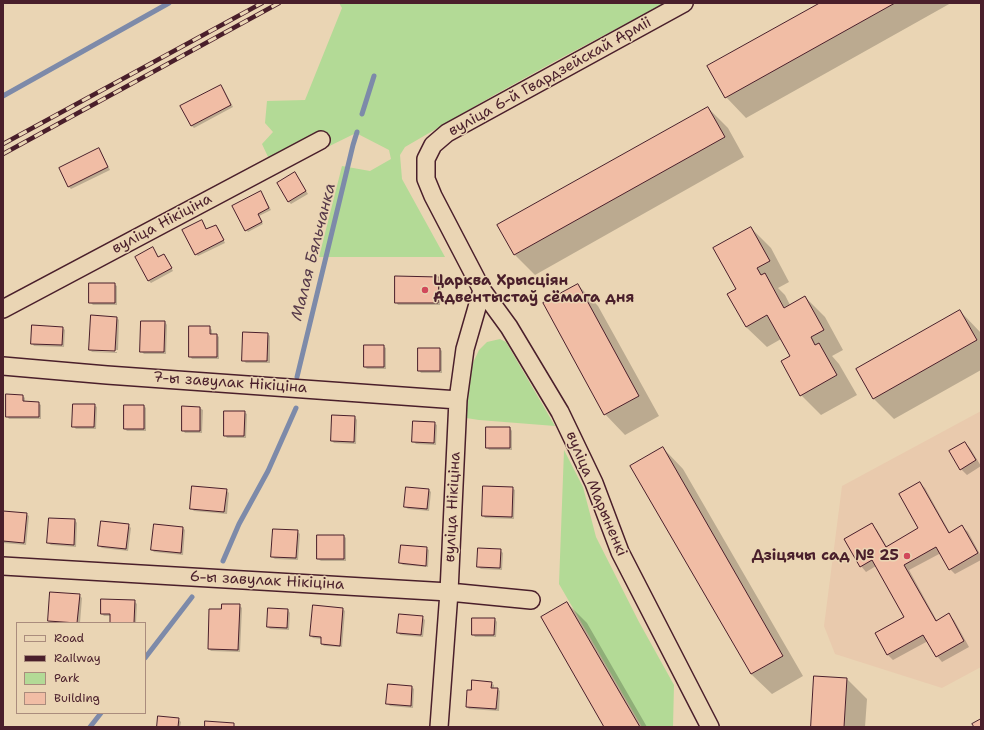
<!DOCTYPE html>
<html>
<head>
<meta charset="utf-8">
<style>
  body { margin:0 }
  #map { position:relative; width:984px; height:730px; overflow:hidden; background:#ead5b4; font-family:"Shantell Sans",sans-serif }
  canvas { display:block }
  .frame { position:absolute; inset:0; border:4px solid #4a1f2b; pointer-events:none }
  .legend { position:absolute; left:16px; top:622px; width:130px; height:92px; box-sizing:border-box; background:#ead5b4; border:1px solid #aa8c7d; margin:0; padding:5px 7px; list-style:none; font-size:12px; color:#4a1f2b }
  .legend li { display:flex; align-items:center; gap:8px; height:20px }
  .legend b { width:20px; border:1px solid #aa8c7d }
</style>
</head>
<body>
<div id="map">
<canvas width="984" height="730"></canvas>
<div class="frame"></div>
<ul class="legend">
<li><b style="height:5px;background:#ead5b4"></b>Road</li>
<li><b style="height:5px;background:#4a1f2b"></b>Railway</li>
<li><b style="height:11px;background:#b3da96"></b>Park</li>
<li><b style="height:11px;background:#f1bda5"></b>Building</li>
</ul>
</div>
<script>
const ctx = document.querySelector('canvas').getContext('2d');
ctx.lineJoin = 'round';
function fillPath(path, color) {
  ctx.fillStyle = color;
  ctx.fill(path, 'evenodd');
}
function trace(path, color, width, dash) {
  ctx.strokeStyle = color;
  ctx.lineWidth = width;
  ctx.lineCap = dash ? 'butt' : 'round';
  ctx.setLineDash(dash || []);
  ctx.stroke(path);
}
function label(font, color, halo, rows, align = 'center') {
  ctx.font = font + ' "Shantell Sans",sans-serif';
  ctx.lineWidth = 3;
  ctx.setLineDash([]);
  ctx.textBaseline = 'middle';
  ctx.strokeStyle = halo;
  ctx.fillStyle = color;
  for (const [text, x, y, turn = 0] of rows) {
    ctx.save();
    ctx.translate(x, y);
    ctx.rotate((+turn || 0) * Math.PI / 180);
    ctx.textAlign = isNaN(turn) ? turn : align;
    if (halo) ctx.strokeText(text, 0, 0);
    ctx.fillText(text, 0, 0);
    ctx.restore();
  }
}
fillPath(new Path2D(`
  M981,411V667L942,688L835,654L824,626L842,486Z`), '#e9caad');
fillPath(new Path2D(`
  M339,3H665L561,58L496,94L405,147L400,155L402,179L445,257H319L342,166L370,171L391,159L389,150L356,133L299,161L269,159L262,144L273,132L265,123L267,101L305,100L342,8Z
  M500,339L506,342L555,426L479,420L466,418L472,365L479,350L487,342Z
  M564,450L583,487L596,537L639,622L674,685L673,727H642L559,584Z`), '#b3da96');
fillPath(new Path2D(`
  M822,3H951L746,118L726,97Z
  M221,86L223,88L233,107L194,128L191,125Z
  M708,108L728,128L744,157L535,275L515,255L499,225Z
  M99,149L101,152L110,170L71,189L69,187L60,168Z
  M295,174L297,176L308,194L291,204L288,201Z
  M260,192L263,195L271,210L259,216L263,224L248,232L246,230Z
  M202,221L204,223L207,230L216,226L218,228L225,243L198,256L196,254Z
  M751,228L771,248L789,282L778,288L785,295L790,305L805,297L825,317L843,350L832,356L839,364L857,395L821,415L801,395L791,356L781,339L767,347L746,327L737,289Z
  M153,249L155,251L159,258L164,255L166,258L173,271L151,283L148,280Z
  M438,278L441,280L440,305H398L396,302Z
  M114,284L117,286V305H93L90,302Z
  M578,285L598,306L659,416L625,435L605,414L544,304Z
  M960,311L981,333V370L894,419L874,399L857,369Z
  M117,318L119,320L118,350L91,349V351L90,349Z
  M165,322L167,325L166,354H144L141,351Z
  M209,327L212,330V335H217L219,337V359H192L190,356Z
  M63,328L65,330L64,347L34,346L32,343Z
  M268,334L270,336V363H246L243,360Z
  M383,346L386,348V369H367L365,367Z
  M440,349L442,351V373H421L419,370Z
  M91,351L117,352V353L92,352Z
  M23,396L25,398V402L38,403L41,405V419H9L7,416Z
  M94,405L97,407L96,429H76L73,426Z
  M144,406L146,408V431H127L125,429Z
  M183,408H200L203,410L202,433H185L183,430Z
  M244,412L247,414L246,438H227L225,435Z
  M355,417L357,420L356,444L334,443L332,441Z
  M434,423L437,425L436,445L416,444L413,441Z
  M510,428L512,431V450H489L487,447Z
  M965,443L970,448L981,466L967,475L961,469Z
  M663,448L683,469L803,676L772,694L751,674Z
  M920,483L925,488L950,533L962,526L968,532L981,556V560L955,574L950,569L941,553L909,570L937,621L949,615L954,620L969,647L942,662L937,656L928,641L893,660L888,655L876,633L905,617L876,566L866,572L861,566L872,525L877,530L887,547L920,529Z
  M512,488L515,490L514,519L485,518L483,515Z
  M226,490L229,493L227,514L194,511L191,508Z
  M429,490L431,492L429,511L408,509L405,507Z
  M3,512L26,514L29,516L26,545L3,543Z
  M50,519L75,520L77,523L76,547L51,545L48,543Z
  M128,525L131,528L128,551L102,548L99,546Z
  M183,528L185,530L183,555L154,552L152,550Z
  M297,531L300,534L298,560L275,559L272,557Z
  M344,536L346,538V561H321L318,559Z
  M426,548L429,550L428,567L403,565L400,563Z
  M500,550L503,553L502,570L481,569L478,567Z
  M51,593L79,595L82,598L80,623H51L49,621Z
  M134,601L137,604L136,623H111V616H104L102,614Z
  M567,603L587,623L647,727H605Z
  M239,605L242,608L240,652L211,651L209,649L222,610Z
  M343,609L345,611L342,647L324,646L322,644V639L313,638L311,636Z
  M288,610L290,613L289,630L270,629L268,627Z
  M422,617L425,620L423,637L400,635L398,632Z
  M495,619L497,622L496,637H475L473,634Z
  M847,679L867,699L865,727H812Z
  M491,683L494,685V689H498L500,691L499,711L469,709L467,707Z
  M389,685L412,687L414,689L413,708L390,706L387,703Z
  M178,719L181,722L180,727H158Z`), '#0003');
trace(new Path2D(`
  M3,96L169,3
  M362,114L374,76
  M297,377L353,145L357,132
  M223,561L239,524L268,471L296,408
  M145,658L192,597
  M90,727L101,713`), '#7d8aa9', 5);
const building = new Path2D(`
  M820,3H895L725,98L707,66Z
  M221,85L231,105L191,126L180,106Z
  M708,107L725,137L514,255L497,225Z
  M99,148L108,167L68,187L59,168Z
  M295,172L306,191L288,202L277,183Z
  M261,191L269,208L258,214L262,222L245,231L232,206Z
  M202,220L206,229L216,225L224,240L195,255L182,230Z
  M751,227L770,261L757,268L761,275L765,273L784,308L805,296L824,330L811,337L815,345L819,343L837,375L800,396L781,361L790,356L767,315L746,327L727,294L736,289L713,248Z
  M153,247L158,257L164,254L172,268L148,281L135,257Z
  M395,276L439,277L438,303H395Z
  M89,283H115V303H89Z
  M578,284L639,396L604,415L543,303Z
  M960,310L977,340L873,399L856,369Z
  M91,315L117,317L115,351L89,350Z
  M141,321H165L164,352H140Z
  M32,325L63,327L62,345L31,344Z
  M189,326H210V334H217V357H189Z
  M243,332L268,333L267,361H242Z
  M364,345H384V367H364Z
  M418,348H440V371H418Z
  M6,394L23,395V401L39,402V417H6Z
  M73,404H95L94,427H72Z
  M124,405H144V429H124Z
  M182,406L200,407V431H182Z
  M224,411H245L244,436H224Z
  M332,415L355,416L354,442L331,441Z
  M413,421L435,422L434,443L412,442Z
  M486,427H510V448H486Z
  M965,442L976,460L960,470L949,451Z
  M663,447L783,656L751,674L630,466Z
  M920,482L949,533L962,525L978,553L949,570L936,547L904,565L936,621L949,613L964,641L936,657L923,635L887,655L875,633L904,617L872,560L860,567L844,539L872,523L886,547L918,528L899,494Z
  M192,486L227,489L224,512L190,509Z
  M483,486L513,487L512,517L482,516Z
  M406,487L429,489L427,509L404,507Z
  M3,511L27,513L24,543L3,541Z
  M49,518L75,519L74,545L47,543Z
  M101,521L129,524L126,549L98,546Z
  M154,524L183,527L181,553L151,550Z
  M273,529L298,530L296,558L271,557Z
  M317,535H344V559H317Z
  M401,545L427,547L426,566L399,563Z
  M478,548L501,549L500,568L477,567Z
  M50,592L80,594L77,623L48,621Z
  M101,599L135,600L134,623H110V614H101Z
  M567,602L640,727H604L541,617Z
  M222,604H240L238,650L208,649L209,609H221Z
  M313,605L343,608L340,646L321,644V637L310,636Z
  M268,608L288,609L287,628L267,627Z
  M399,614L423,616L421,635L397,633Z
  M472,618H495L494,635H472Z
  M814,676L847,678L844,727H811Z
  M472,680L492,682L491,688H498L496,709L466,707L467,690H471Z
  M388,684L412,686L411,706L386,704Z
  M158,716L179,718L178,727H157Z
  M981,719V727H974L972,724Z
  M205,721L234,723V727H205Z`);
fillPath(building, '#f1bda5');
trace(building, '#4a1f2b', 1);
const minor = new Path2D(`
  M684,3L447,133L433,145L426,159V179L433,196L482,290L509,327L560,412L594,483L620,552L710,727
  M3,309L321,140
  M3,366L107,375L458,400
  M3,566L449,592L531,600
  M439,727L449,592L458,400L465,349L482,290`);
trace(minor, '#4a1f2b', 20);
trace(minor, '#ead5b4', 17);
const rail = new Path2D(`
  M3,144L262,3
  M3,154L279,3`);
trace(rail, '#4a1f2b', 4.5);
trace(rail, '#ead5b4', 3, [9]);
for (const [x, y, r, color] of [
  [425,290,4,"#d1495b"],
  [907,556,4,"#d1495b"]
]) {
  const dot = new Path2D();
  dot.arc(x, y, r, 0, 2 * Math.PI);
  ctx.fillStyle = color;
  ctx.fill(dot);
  trace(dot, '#ead5b4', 1.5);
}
label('15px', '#4a1f2b', '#ead5b4', [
  ["вуліца 6-й Гвардзейскай Арміі",550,77,-29],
  ["вуліца Нікіціна",162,224,-28],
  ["7-ы завулак Нікіціна",230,383,4],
  ["вуліца Марыненкі",596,494,67],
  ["вуліца Нікіціна",453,507,-87],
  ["6-ы завулак Нікіціна",267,581,3]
]);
label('bold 15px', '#4a1f2b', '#ead5b4', [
  ["Царква Хрысціян",433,281],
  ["Адвентыстаў сёмага дня",433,298],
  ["Дзіцячы сад № 25",899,556,"right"]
], 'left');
label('italic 16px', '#573a4a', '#ead5b4', [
  ["Малая Бяльчанка",314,252,-76]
]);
</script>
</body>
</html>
